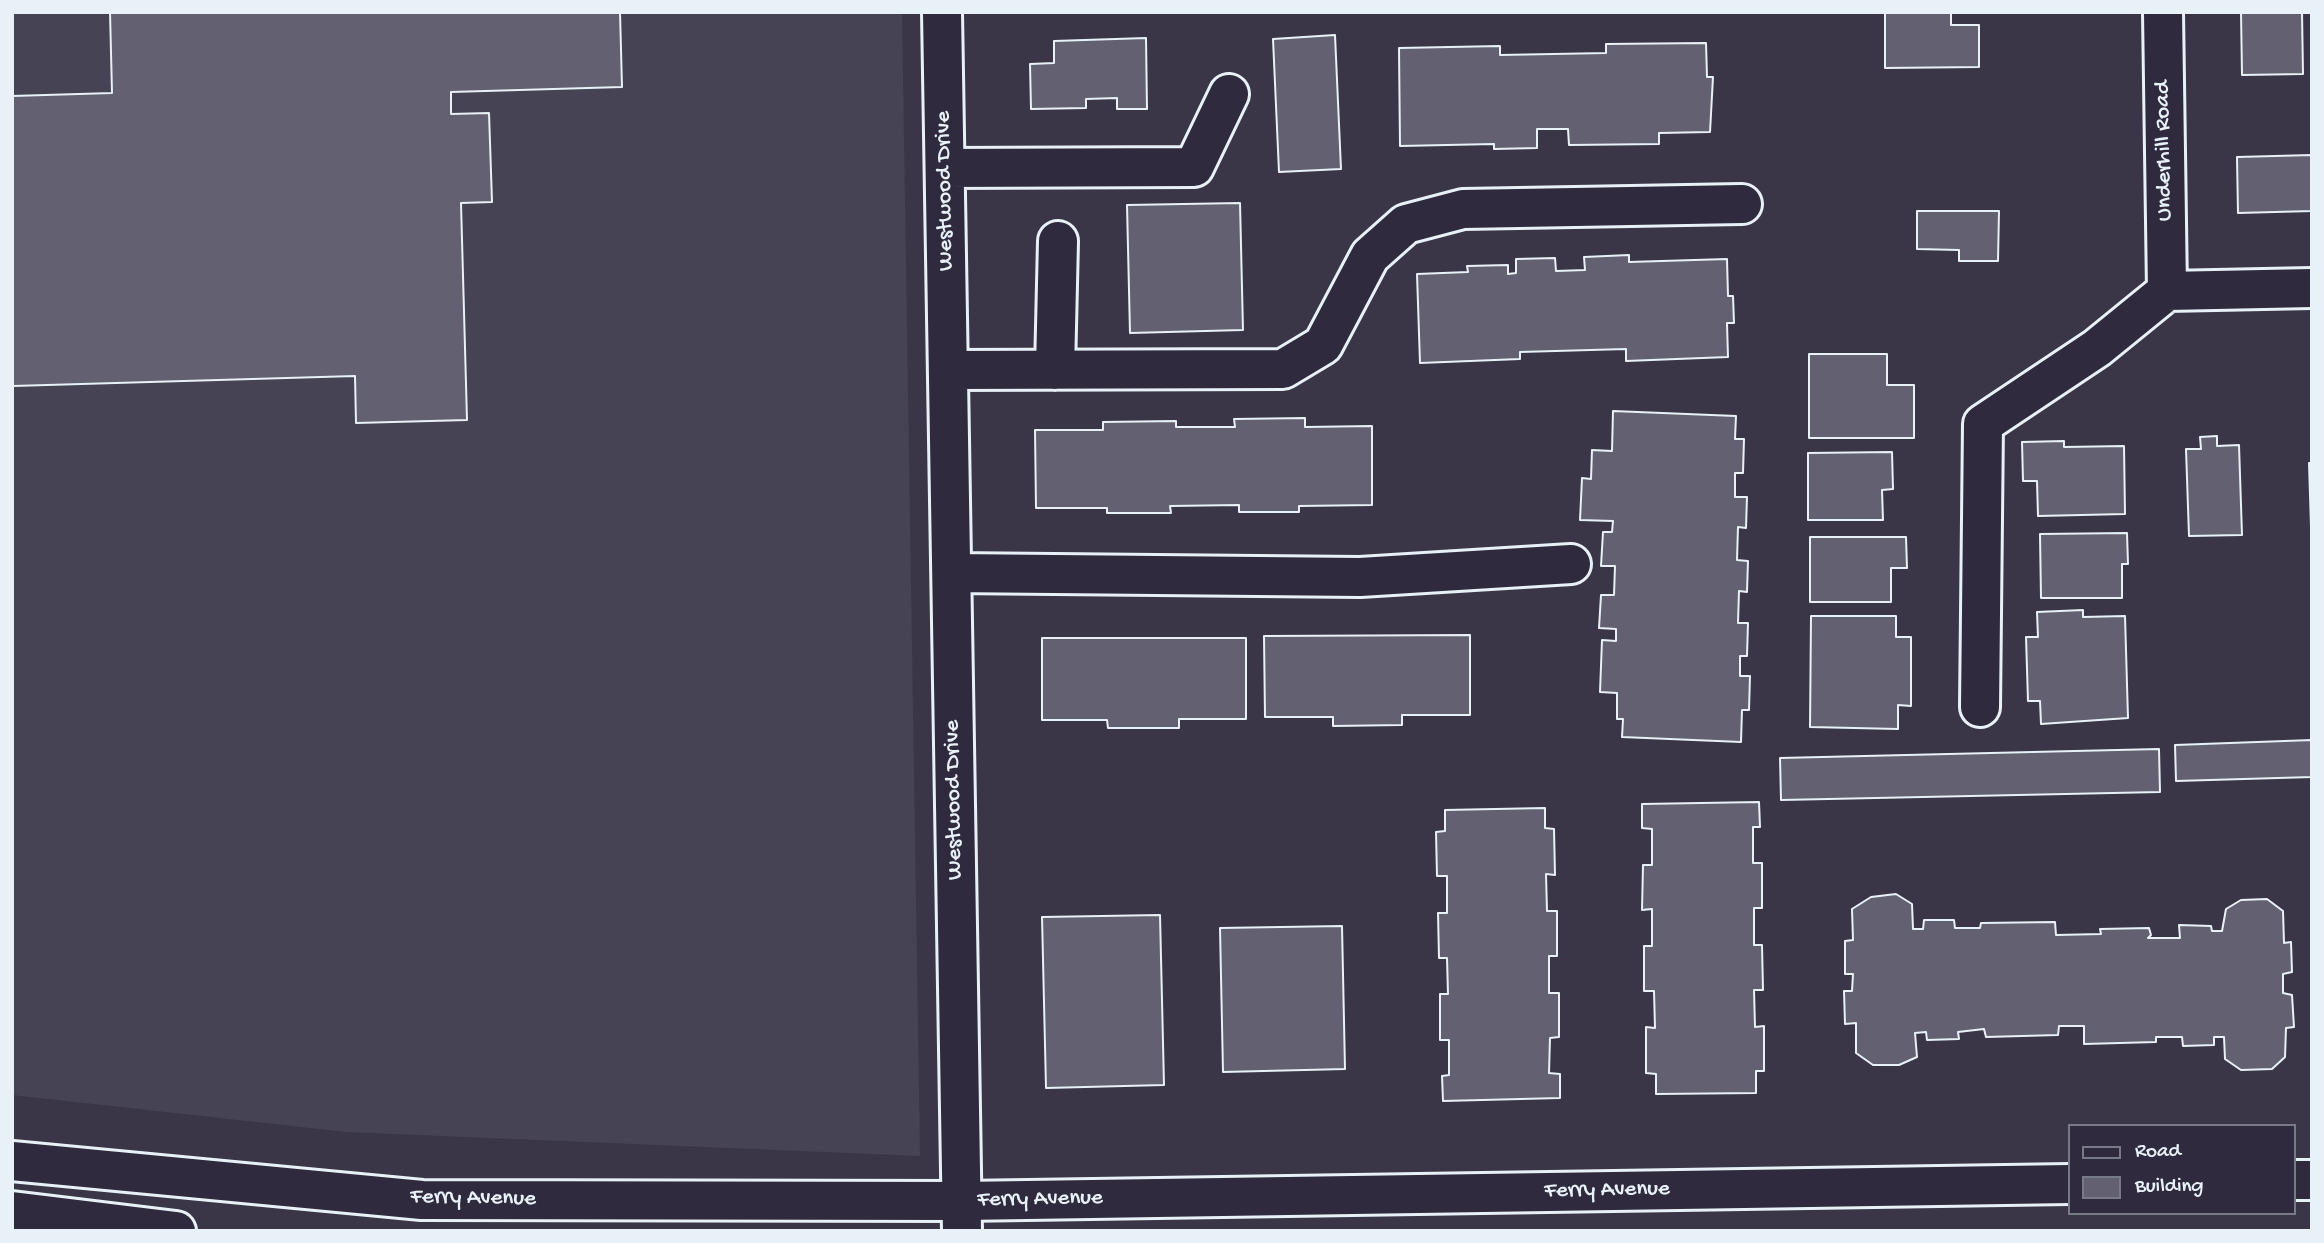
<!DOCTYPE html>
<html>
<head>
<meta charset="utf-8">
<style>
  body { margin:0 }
  #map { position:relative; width:2324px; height:1243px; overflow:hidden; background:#3a3648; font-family:"Gochi Hand",sans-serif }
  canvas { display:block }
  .frame { position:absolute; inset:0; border:14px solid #e8f1f8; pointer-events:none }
  .legend { position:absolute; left:2068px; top:1124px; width:228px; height:91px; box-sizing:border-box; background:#2f2a3d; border:2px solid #797a88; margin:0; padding:9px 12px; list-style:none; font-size:21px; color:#e8f1f8 }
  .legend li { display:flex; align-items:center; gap:14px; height:35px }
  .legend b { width:35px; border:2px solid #797a88 }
</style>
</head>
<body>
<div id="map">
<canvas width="2324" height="1243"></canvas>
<div class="frame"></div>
<ul class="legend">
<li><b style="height:9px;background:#2f2a3d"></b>Road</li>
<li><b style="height:19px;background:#636171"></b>Building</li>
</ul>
</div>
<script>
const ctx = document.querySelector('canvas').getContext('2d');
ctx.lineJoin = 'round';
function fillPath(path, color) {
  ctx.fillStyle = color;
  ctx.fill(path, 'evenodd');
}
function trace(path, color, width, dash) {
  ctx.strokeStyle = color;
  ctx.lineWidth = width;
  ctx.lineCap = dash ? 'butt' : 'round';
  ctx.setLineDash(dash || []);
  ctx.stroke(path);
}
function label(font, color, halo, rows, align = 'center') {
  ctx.font = font + ' "Gochi Hand",sans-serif';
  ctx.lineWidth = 7;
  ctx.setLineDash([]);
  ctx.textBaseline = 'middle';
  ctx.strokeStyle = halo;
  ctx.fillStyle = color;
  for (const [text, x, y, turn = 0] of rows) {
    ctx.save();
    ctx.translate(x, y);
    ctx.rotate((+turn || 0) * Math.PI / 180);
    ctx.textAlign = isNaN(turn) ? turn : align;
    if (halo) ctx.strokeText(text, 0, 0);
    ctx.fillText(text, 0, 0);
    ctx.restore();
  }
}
fillPath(new Path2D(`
  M12,12H902L920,1156L346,1132L12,1095Z`), '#464354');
const building = new Path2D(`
  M110,12H620L622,87L451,92V114L489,113L492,202L461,203L467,420L356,423L355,376L13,386L12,96L112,93Z
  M1885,12H1951V25H1979V67L1885,68Z
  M2241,12H2302L2303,74L2242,75Z
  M1335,35L1341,169L1279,172L1273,39Z
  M1146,38L1147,109H1117V98L1086,99V108L1031,109L1030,64L1054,63V41Z
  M1706,43L1707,77H1713L1710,132L1659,133V144L1569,145L1568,129H1537V148L1494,149V144L1400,146L1399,48L1500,46V55L1606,53V44Z
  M2312,155V211L2238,213L2237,157Z
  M1240,203L1243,330L1130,333L1127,205Z
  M1917,211H1999L1998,261H1959V250L1917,249Z
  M1629,255V262L1727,259L1728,296H1733L1734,323H1727L1728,357L1626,361V349L1520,352V359L1420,363L1417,274L1468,272L1467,266L1508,265V274L1516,273V259L1555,258L1556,271L1585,270L1584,257Z
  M1809,354H1887V385H1914V438H1809Z
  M1613,411L1736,416L1735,439H1744L1743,473H1735V497H1747L1746,528L1738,527L1737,560L1748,561L1747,592L1739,591L1738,623H1748L1747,656H1740V676H1750L1749,710H1742L1741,742L1622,737L1623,719H1617V693L1600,692L1602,640L1616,641V629L1599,628L1601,595H1614L1615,566H1601L1603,532H1612L1613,521L1580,520L1582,478L1591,479L1592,450L1612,451Z
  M1305,418V427L1372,426V505L1299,506V512H1239V505L1170,506L1171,513H1107V508H1036L1035,430H1103V422L1176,421V427H1235L1234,419Z
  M2217,436V446L2239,445L2242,535L2189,536L2186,449H2201L2200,437Z
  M2064,441V447L2124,446L2125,514L2038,516L2037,481H2023L2022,442Z
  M1892,452L1893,489L1882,490L1883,520H1808V453Z
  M2309,463H2312L2311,527Z
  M2127,533L2128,564H2122V598H2041L2040,534Z
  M1810,537H1906L1907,568H1891V602H1810Z
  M2083,610V617L2125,616L2128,718L2041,724L2040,701H2028L2026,637H2038L2037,612Z
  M1811,616H1896V637H1911V706L1898,705V729L1810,727Z
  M1470,635V715H1402V725L1333,726V717H1265L1264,636Z
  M1042,638H1246V719H1179V728H1108L1107,720H1042Z
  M2312,740V777L2176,781L2175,745Z
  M2159,749L2160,792L1781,800L1780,758Z
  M1759,802L1760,827H1753V863H1762V908H1754V945H1762L1763,990H1754L1755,1027L1764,1026V1071H1756V1093L1656,1094V1074L1646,1073V1027L1655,1028L1654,991H1644V946H1652V909L1642,910L1643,865H1652V829L1642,828V804Z
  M1545,808V828L1554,829L1555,875L1546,874L1547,911H1557V956H1549V993H1559V1037L1550,1038L1549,1073L1560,1074V1098L1443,1101L1442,1076L1449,1075V1040H1440V994H1448L1447,958H1439L1438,913H1447V876H1437L1436,832L1445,831V810Z
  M1896,894L1912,904L1913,929H1923L1924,920H1954L1955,928H1980L1981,923L2055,922L2056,935L2101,934L2100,929L2149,928L2151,935L2148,938H2180L2179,925L2211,926L2212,931H2222L2226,909L2241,900L2267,899L2283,911L2284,943L2291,942L2292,972L2283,974V993L2292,995L2294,1027L2286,1028L2285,1057L2272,1069L2241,1070L2225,1059L2224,1037H2214V1045L2183,1046L2182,1037H2156V1042L2084,1044V1026H2059L2058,1035L1986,1037L1984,1029L1958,1032L1959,1039L1927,1040L1926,1032L1915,1033L1917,1057L1899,1065H1873L1856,1053V1023L1845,1024L1844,991H1852L1853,974H1845V941L1853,940L1852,909L1871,897Z
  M1160,915L1164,1085L1046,1088L1042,917Z
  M1342,926L1345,1069L1223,1072L1220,928Z`);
fillPath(building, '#636171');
trace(building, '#e8f1f8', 2);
const minor = new Path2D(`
  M942,12L962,1231
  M2163,12L2167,291
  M945,168L1194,167L1229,94
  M2167,291L2312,288
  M949,370L1283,369L1323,345L1370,256L1406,224L1463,209L1742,204
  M1055,370L1058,241
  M952,573L1360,577L1571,564
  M1980,707L1983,424L2097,348L2167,291`);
const major = new Path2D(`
  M12,1161L422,1200L962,1201L2070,1184
  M2294,1180H2312
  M12,1211L176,1231`);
trace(minor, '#e8f1f8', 44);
trace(major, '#e8f1f8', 44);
trace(minor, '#2f2a3d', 38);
trace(major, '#2f2a3d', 38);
label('23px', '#e8f1f8', '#2f2a3d', [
  ["Underhill Road",2165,151,-91],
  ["Westwood Drive",946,191,-91],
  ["Westwood Drive",955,800,-91],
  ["Ferry Avenue",1607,1191,-1],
  ["Ferry Avenue",473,1199,1],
  ["Ferry Avenue",1040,1200,-1]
]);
</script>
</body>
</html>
